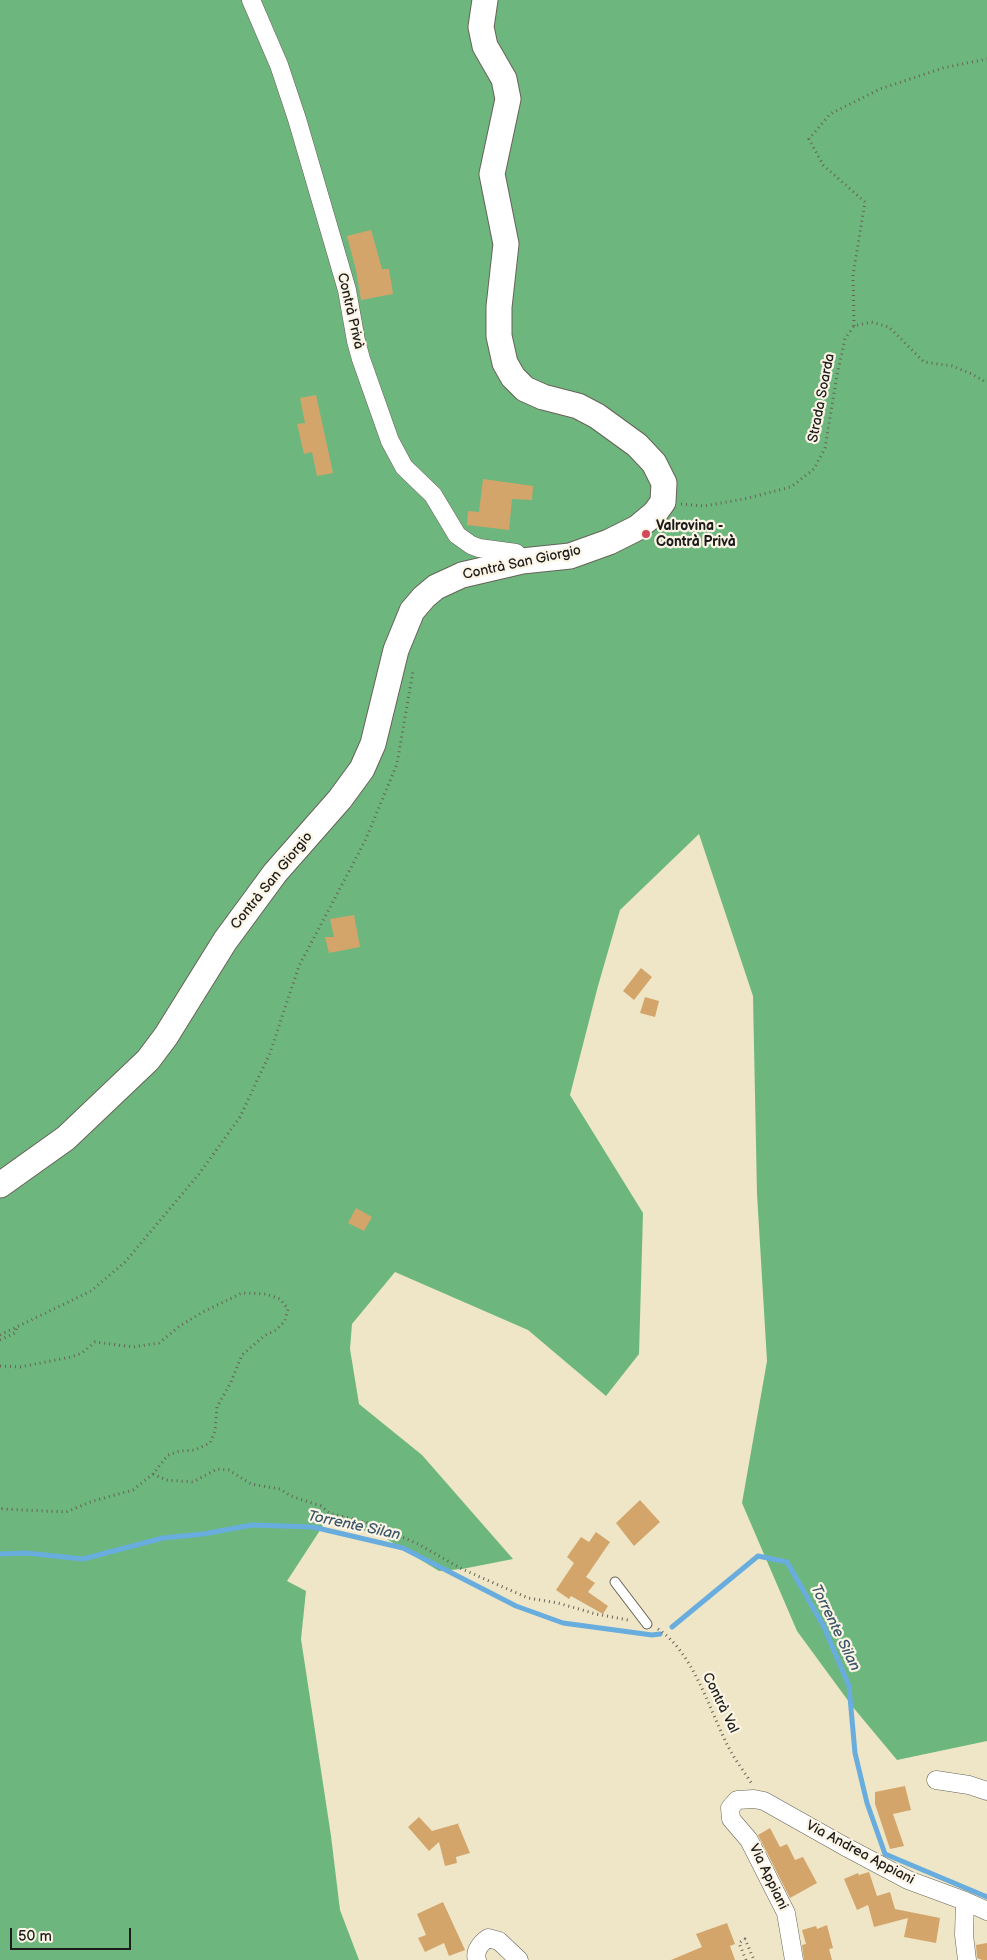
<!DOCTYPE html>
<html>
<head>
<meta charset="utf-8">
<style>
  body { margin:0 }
  #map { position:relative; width:987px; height:1960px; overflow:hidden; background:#eee6c7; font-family:"Balsamiq Sans",sans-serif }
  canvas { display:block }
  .scale { position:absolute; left:10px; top:1928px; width:121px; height:22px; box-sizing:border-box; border:2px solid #1c1c1c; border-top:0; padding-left:6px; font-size:15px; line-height:18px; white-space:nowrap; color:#1c1c1c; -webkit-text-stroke:4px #fcf5e5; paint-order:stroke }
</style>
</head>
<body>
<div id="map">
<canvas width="987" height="1960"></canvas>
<div class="scale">50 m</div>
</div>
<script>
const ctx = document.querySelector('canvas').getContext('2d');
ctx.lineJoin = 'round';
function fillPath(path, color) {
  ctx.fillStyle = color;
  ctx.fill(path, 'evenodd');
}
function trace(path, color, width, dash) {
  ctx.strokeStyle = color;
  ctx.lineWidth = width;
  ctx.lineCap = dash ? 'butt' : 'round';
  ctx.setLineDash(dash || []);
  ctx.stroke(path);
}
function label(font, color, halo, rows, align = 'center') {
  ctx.font = font + ' "Balsamiq Sans",sans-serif';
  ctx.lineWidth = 4.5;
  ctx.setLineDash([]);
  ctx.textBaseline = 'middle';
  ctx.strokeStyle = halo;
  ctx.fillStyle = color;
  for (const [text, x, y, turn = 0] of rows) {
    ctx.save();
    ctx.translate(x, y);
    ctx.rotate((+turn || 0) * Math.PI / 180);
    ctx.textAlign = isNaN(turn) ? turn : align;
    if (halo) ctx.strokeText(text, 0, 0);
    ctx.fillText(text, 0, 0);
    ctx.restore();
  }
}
fillPath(new Path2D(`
  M0,0H987V1741L897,1760L852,1706L797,1631L742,1503L767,1361L757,1194L753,996L699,834L620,910L598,986L570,1095L643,1213L639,1354L606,1396L528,1330L395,1272L352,1324L350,1349L359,1404L422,1455L513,1559L462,1569L439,1571L385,1538L328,1518L287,1581L306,1591L301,1639L331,1836L340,1910L359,1960H0Z`), '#6db77e');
trace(new Path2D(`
  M0,1554L26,1553L83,1559L163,1538L203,1534L252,1525L313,1527L403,1548L516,1606L563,1623L652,1635L660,1634
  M672,1627L758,1556L787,1562L824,1627L849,1686L855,1753L867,1803L885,1854L987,1897`), '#68adde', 5);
fillPath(new Path2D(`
  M371,230L382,269H389L393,294L361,300L356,270L347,236Z
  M316,395L333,473L317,476L312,452L304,454L297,424L305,423L300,398Z
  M483,479L533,486L532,500L512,499L509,530L467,525L468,511L479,512Z
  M354,915L360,947L329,953L325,937H334L330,919Z
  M641,968L652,977L634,1000L623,991Z
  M645,997L659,1001L655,1017L640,1013Z
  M356,1208L372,1217L364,1231L348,1223Z
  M640,1500L660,1522L634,1546L616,1523Z
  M596,1532L610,1542L586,1577L595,1583L588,1592L608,1606L603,1614L571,1596L569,1599L556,1590L574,1563L567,1557L581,1537L589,1542Z
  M905,1786L911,1810L893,1814L904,1846L890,1849L875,1804V1792Z
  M419,1817L432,1831L460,1823L458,1824L470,1853L456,1857L457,1863L445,1866L439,1842L429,1851L408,1827Z
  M770,1828L780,1847L787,1844L795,1860L803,1857L817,1883L790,1898L758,1835Z
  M869,1872L877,1896L890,1892L895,1909L940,1918L936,1943L904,1937L908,1918L874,1927L868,1905L857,1910L844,1879L858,1873L860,1878L859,1875Z
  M443,1902L465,1950L449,1956L444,1943L425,1952L418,1938L426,1935L417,1914Z
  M727,1923L735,1944L730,1946L735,1960H671L702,1947L696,1934Z
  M827,1925L833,1948L829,1949L832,1960H804L802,1945L806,1944L802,1930L816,1926L817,1929Z
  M987,1943V1960H982L977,1958L976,1945Z`), '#d4a56b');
const lane = new Path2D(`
  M615,1582L647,1624`);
const street = new Path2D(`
  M251,0L279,65L297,119L347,290L356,341L361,359L390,441L404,467L433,495L457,535L471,545L479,548L516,553L522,561
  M936,1780L969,1785L987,1791
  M965,1901L964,1935L967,1960
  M477,1960C474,1951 481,1943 488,1938L499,1941L519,1960
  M794,1960L786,1913L749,1840L731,1819L730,1808L737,1800L754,1799L764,1801L844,1846L908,1880L965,1901L987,1911`);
const secondary = new Path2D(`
  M0,1185L66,1138L148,1060L166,1036L225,941L275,873L340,799L362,769L373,744L396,650L412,611L424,597L436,587L462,575L522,561L570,556L609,542L637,528L655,513L663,502L664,483L654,463L637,445L597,416L578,406L543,397L525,389L513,377L505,363L499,336V307L506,244L492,174L508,99L504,79L485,46L481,27L485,0`);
trace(lane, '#666358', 11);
trace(street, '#666358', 19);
trace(secondary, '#666358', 27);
trace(new Path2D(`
  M854,326L853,275L865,202L823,165L809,139L830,114L880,89L943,68L987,59
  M681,504L704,506L744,499L791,487L814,469L825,448L837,375L845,339L854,326L871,322L889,327L924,362L952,366L972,374L987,383
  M0,1335L91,1291L125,1262L199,1174L240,1117L270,1053L299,966L365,841L397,764L413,671
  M0,1340L15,1333L18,1325
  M0,1366L20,1367L71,1357L82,1353L95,1342L133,1347L159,1343L181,1325L203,1312L242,1293L266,1294L280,1299L288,1309L285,1321L276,1330L264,1336L242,1355L231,1382L217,1407L215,1431L210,1443L195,1450L180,1451L168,1455L153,1474L133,1490L93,1501L66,1512L2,1509L0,1511
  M153,1474L166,1480L193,1482L217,1469L229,1470L251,1484L280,1489L291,1496L321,1506L329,1513L373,1524L418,1544L462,1569L528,1598L558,1603L596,1614L628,1620
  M658,1629C691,1651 707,1702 724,1738C731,1754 742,1769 752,1784
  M746,1960L739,1943L745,1939L754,1960`), '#666358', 3, [1, 4]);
trace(lane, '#fff', 9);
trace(street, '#fff', 18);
trace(secondary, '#fff', 25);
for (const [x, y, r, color] of [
  [646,534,5,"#d1495b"]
]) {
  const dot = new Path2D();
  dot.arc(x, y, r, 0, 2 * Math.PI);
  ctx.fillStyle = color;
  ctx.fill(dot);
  trace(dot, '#fcf5e5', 2);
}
label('14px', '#1c1c1c', '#fcf5e5', [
  ["Contrà Privà",350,311,77],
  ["Strada Soarda",822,398,-79],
  ["Contrà San Giorgio",522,563,-12],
  ["Contrà San Giorgio",272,881,-51],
  ["Contrà Val",720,1703,64],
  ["Via Andrea Appiani",860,1853,28],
  ["Via Appiani",768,1877,64]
]);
label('bold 14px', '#1c1c1c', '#fcf5e5', [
  ["Valrovina -",656,526],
  ["Contrà Privà",656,542]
], 'left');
label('italic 15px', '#3a566a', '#fcf5e5', [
  ["Torrente Silan",354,1526,12],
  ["Torrente Silan",835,1628,64]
]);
</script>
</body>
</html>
